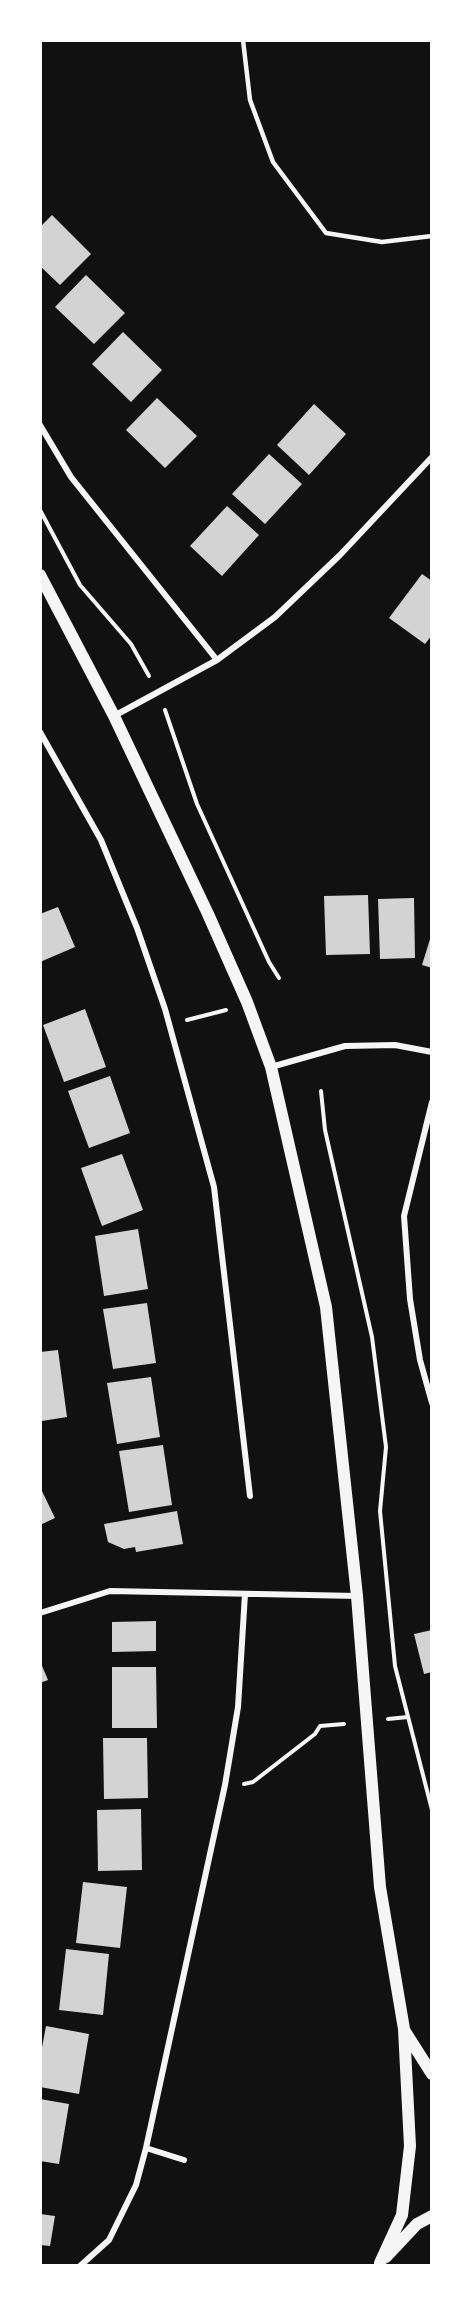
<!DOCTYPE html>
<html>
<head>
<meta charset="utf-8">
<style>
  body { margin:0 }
  #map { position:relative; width:472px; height:2306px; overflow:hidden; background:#111; font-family:Overpass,sans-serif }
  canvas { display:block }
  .frame { position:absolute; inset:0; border:42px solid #fff; pointer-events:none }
</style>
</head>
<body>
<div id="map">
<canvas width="472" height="2306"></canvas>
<div class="frame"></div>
</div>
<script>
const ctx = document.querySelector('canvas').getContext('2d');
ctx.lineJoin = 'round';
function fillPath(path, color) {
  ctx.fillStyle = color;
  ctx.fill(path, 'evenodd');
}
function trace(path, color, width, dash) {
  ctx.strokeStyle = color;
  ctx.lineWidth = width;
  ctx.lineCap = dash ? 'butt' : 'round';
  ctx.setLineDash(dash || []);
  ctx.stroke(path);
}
fillPath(new Path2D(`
  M52,215L91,254L60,285L40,266V227Z
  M86,275L125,313L94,344L55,307Z
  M123,332L162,370L131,402L92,364Z
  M157,398L197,436L165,468L126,430Z
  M314,404L346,434L309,475L277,445Z
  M269,454L302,484L265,524L232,494Z
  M227,506L259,535L222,576L190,546Z
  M422,574L432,581V635L425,644L389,618Z
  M368,895L370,954L326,955L324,896Z
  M414,898L415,958L380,959L378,899Z
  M58,907L75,947L40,962V914Z
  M431,936H432V968L422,965Z
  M85,1009L106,1067L64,1082L43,1025Z
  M110,1076L130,1133L89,1148L68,1091Z
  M122,1154L143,1210L102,1226L81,1168Z
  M138,1229L148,1289L104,1296L95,1236Z
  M147,1303L156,1363L113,1369L103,1309Z
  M58,1350L67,1417L42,1421L40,1352Z
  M151,1377L160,1437L117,1444L107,1383Z
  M163,1445L172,1505L129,1512L119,1451Z
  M40,1487L55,1518L40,1525Z
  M177,1511L183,1544L136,1552L135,1547L124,1549L108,1542L104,1524Z
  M156,1621V1651L112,1652V1622Z
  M432,1630V1672L424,1674L414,1634Z
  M40,1661L48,1680L40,1683Z
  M112,1667H156L157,1728H112Z
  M103,1738H147L148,1798L104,1799Z
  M141,1809L142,1870L98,1871L97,1810Z
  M83,1882L127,1887L120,1948L76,1943Z
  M66,1949L109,1954L103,2015L59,2010Z
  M46,2026L89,2034L79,2094L40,2087V2058Z
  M40,2099L69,2104L59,2164L40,2161Z
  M40,2214L55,2216L50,2246L40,2245Z`), '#d3d3d3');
trace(new Path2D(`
  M40,510L80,585L131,644L149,676
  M165,710L197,804L269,962L279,978
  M187,1020L226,1010
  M321,1091L325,1130L372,1337L386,1447L380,1511L395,1666L432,1810
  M388,1719L408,1717
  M244,1784L253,1782L315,1734L320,1726L344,1724`), '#f5f5f5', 4);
trace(new Path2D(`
  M243,40L250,100L273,162L326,233L382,242L432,236`), '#f5f5f5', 4.5);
trace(new Path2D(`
  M40,425L71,477L217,660
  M114,716L217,660L275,617L340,555L432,457
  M40,732L101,840L137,928L165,1009L214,1187L250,1496
  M271,1067L345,1046L395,1045L432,1052
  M432,1102L404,1216L410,1299L420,1360L432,1403
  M40,1613L110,1591L357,1596
  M184,2160L146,2148L225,1785L238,1707L245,1594
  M80,2266L109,2240L136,2185L146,2148`), '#f5f5f5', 6);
trace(new Path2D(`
  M40,575L114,716L208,914L247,1002L271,1067L326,1307L357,1596L380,1887L404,2029L410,2146L402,2215L380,2263
  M404,2030L432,2074
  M386,2257L417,2224L432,2216`), '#f5f5f5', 12);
</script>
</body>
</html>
